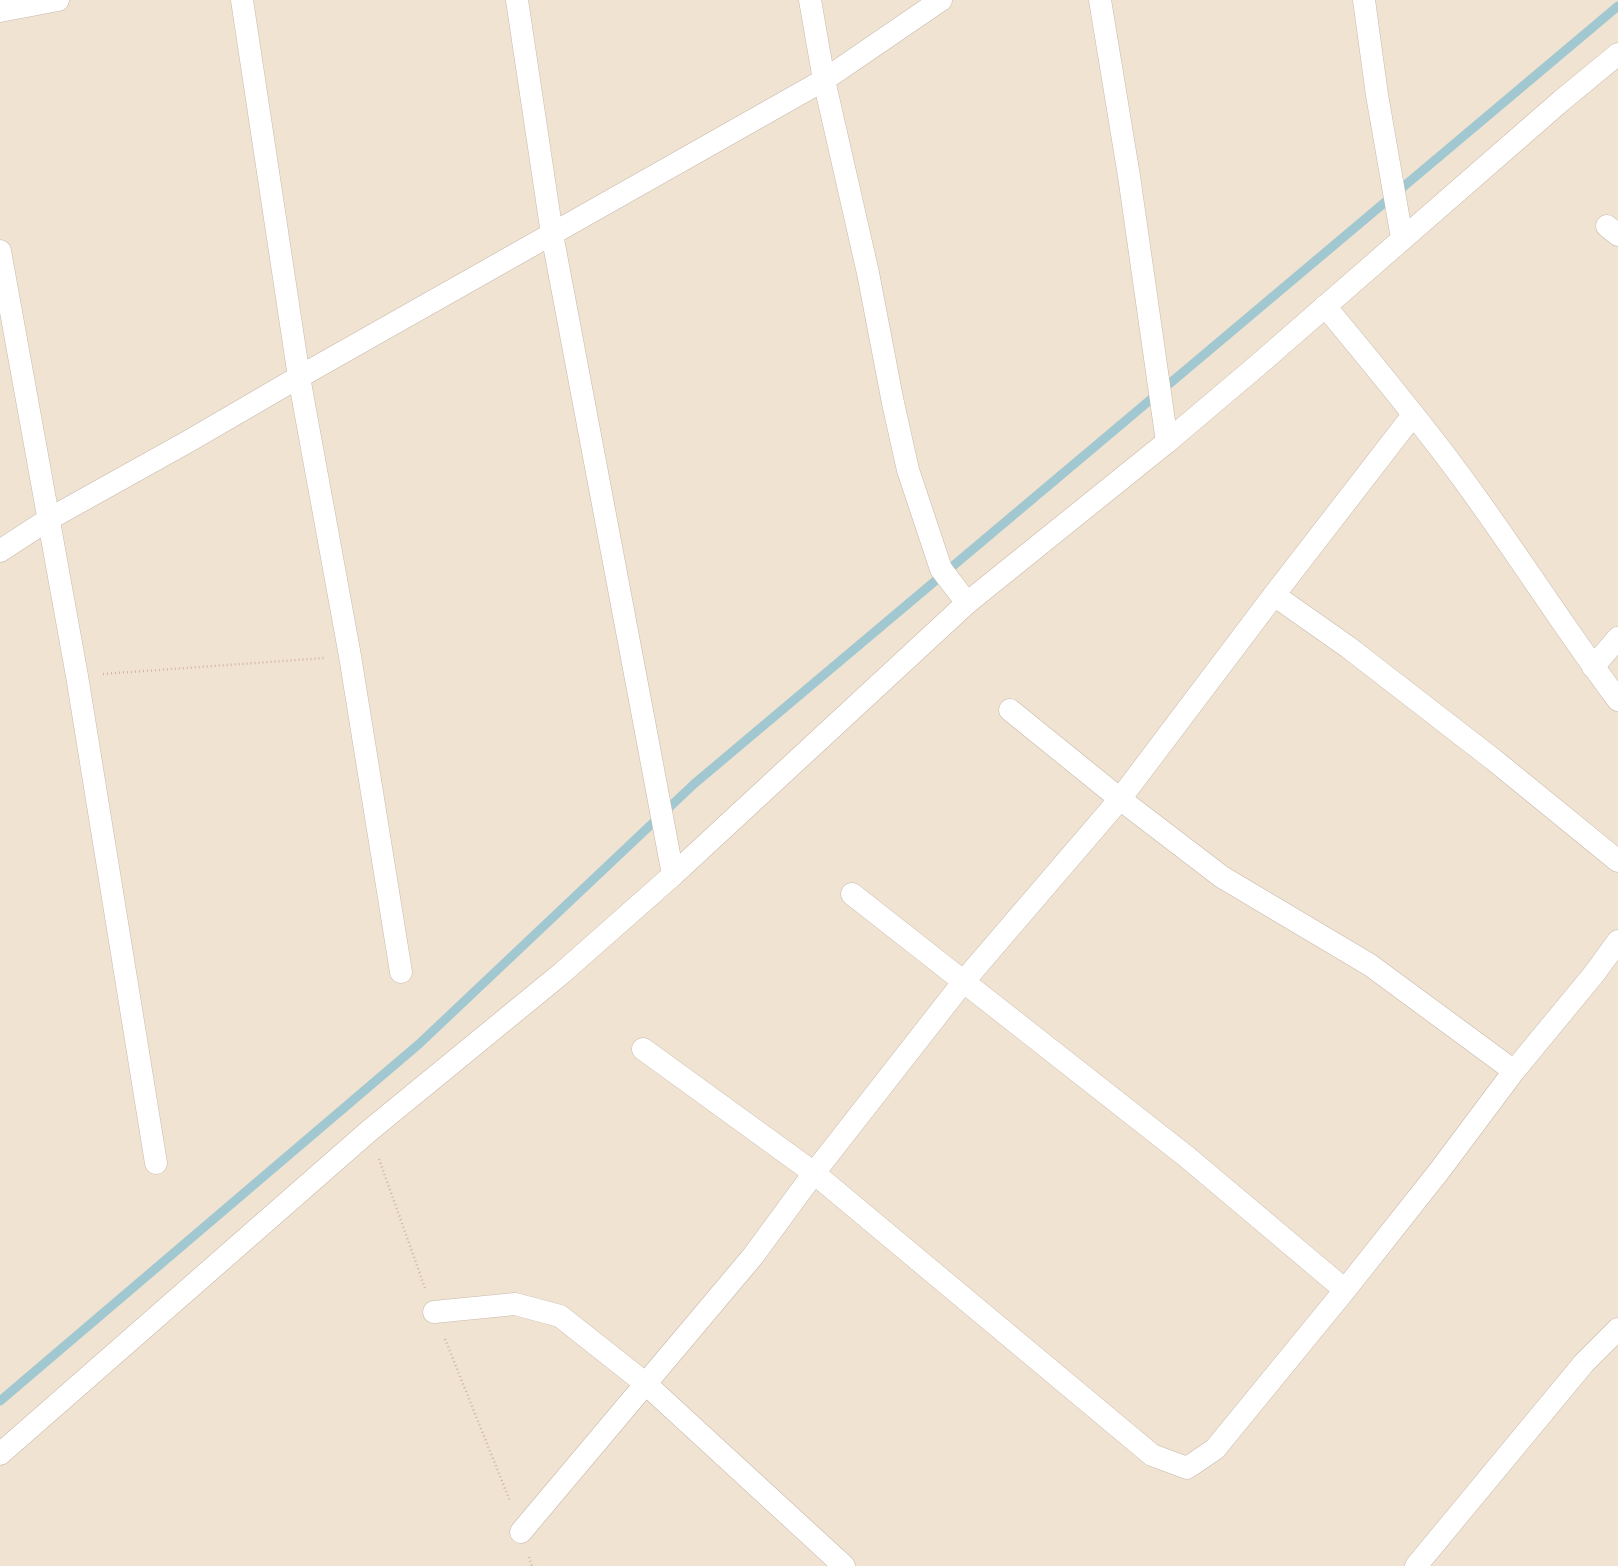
<!DOCTYPE html>
<html>
<head>
<meta charset="utf-8">
<style>
  body { margin:0 }
  canvas { display:block; background:#f9f1e2 }
</style>
</head>
<body>
<canvas width="1618" height="1566"></canvas>
<script>
const ctx = document.querySelector('canvas').getContext('2d');
ctx.lineJoin = 'round';
function fillPath(path, color) {
  ctx.fillStyle = color;
  ctx.fill(path, 'evenodd');
}
function trace(path, color, width, dash) {
  ctx.strokeStyle = color;
  ctx.lineWidth = width;
  ctx.lineCap = dash ? 'butt' : 'round';
  ctx.setLineDash(dash || []);
  ctx.stroke(path);
}
fillPath(new Path2D(`
  M0,0H1618V1566H0Z`), '#f0e3d2');
trace(new Path2D(`
  M0,1401L419,1044L694,784L1618,6`), '#a1c7d1', 9);
const street = new Path2D(`
  M242,0L299,377L350,656L401,972
  M517,0L552,234L673,875
  M810,0L824,80L868,273L893,403L908,470L941,569L967,603
  M1100,0L1129,176L1167,442
  M1364,0L1377,95L1402,238
  M0,11L58,0
  M1607,226L1618,235
  M0,251L77,676L156,1163
  M1325,306C1369,359 1413,412 1454,467C1511,543 1561,624 1618,700
  M0,551L49,519L189,441L299,377L824,80L941,0
  M1274,595L1348,647L1494,760L1618,861
  M1593,667L1618,638
  M1010,710L1120,799L1222,877L1370,965L1514,1071
  M852,894L1187,1157L1345,1290
  M643,1049L814,1173L1152,1455L1187,1468L1215,1449L1345,1290L1440,1170L1514,1071L1594,974L1618,941
  M434,1312L515,1304L560,1316L646,1384L844,1566
  M521,1532L753,1256L814,1173L964,981L1120,799L1274,595L1413,415
  M1416,1566L1584,1363L1618,1329`);
const secondary = new Path2D(`
  M0,1454L369,1131L562,973L673,875L967,603L1167,442L1258,365L1561,101L1618,54`);
trace(street, '#c8b9ab', 23);
trace(secondary, '#ccbaa9', 23);
trace(new Path2D(`
  M103,674L324,658
  M379,1159L425,1288
  M445,1339L510,1501
  M529,1557L532,1566`), '#d0b5a1', 2.5, [1, 3]);
trace(street, '#fff', 22);
trace(secondary, '#fff', 22);
</script>
</body>
</html>
